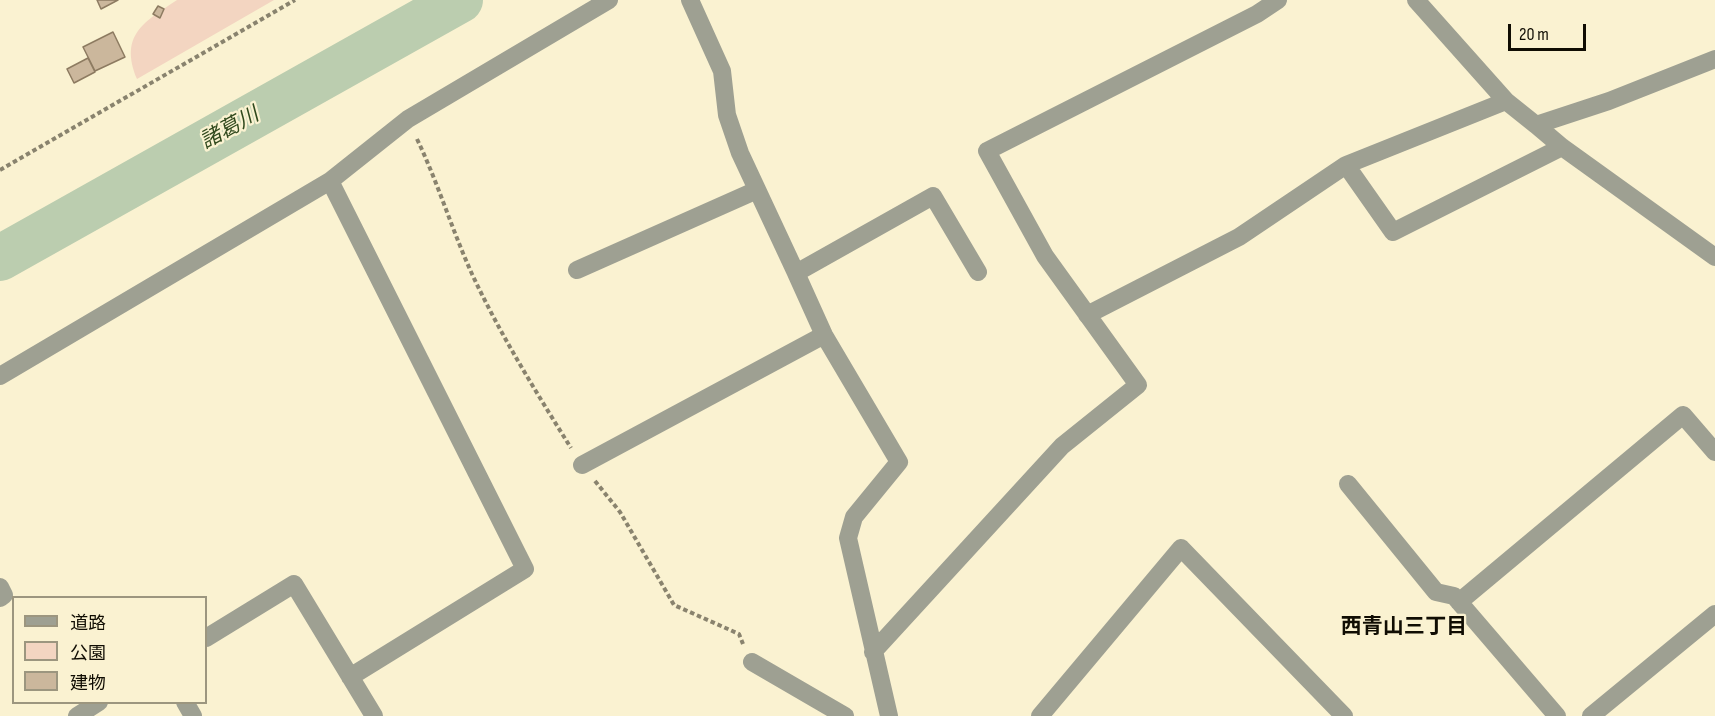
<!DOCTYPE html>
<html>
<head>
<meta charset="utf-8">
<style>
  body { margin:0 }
  #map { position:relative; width:1715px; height:716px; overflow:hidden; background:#faf2d1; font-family:"Sofia Sans Condensed","Noto Sans JP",sans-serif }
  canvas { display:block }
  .legend { position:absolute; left:12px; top:596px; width:195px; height:108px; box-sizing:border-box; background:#faf2d1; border:2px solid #9c967f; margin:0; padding:8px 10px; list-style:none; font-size:18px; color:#100d03 }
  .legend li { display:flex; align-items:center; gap:12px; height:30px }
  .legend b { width:30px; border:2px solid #9c967f }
  .scale { position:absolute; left:1508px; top:24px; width:78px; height:27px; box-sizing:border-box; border:3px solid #100d03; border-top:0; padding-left:8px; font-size:18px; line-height:21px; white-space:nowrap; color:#100d03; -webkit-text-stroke:4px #faf2d1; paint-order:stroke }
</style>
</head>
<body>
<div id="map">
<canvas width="1715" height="716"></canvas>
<ul class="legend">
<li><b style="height:8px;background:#9ea092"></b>道路</li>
<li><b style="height:16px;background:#f3d5c1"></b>公園</li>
<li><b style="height:16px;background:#cbb79c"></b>建物</li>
</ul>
<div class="scale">20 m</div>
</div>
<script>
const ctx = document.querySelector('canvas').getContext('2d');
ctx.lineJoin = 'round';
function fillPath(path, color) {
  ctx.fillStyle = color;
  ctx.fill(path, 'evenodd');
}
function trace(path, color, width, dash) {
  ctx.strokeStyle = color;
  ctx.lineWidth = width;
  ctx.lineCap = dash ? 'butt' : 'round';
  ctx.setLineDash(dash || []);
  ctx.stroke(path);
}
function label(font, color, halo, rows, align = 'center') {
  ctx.font = font + ' "Sofia Sans Condensed","Noto Sans JP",sans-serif';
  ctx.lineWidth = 4.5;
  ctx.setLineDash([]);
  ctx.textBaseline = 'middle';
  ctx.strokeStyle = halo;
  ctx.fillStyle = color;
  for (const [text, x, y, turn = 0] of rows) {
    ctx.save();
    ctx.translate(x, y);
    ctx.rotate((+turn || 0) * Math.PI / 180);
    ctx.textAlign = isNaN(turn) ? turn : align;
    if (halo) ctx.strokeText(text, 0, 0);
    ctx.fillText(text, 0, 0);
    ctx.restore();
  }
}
fillPath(new Path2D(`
  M177,0H274L137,79C119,35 144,22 177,0Z`), '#f3d5c1');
trace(new Path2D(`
  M0,258L460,0`), '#bbcdaf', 46);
const building = new Path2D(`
  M97,0H118L101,9Z
  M158,6L164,9L160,18L153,14Z
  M113,32L125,57L95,71L83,47Z
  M88,58L95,72L74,83L67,69Z`);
fillPath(building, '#cbb79c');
trace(building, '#8d7b61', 1.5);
trace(new Path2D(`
  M417,139C438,183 452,230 472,274C500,334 536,392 571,448
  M0,170L295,0
  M595,481L620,512L674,605L739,634L743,644`), '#89836e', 4, [4.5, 3]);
trace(new Path2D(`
  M690,0L722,71L727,115L740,153L796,273
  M1416,0L1506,101L1536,125L1609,101L1715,59
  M1536,125L1562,147L1715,257
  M1346,165L1393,232L1562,147
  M330,181L525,569L350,677
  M577,270L757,190
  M1087,315L1239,237L1346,165L1506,101
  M0,376L330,181L408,119L609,0
  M582,465L824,335
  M1348,484L1436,592L1454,596L1557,716
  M0,587L4,595L0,598
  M1459,602L1683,415L1715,452
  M206,638L294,584L374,716
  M873,652L1062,446L1138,385L1045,256L987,151L1257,14L1278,0
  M752,662L845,716
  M185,702L193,716
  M77,716L99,702
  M889,716L848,538L854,517L899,462L824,335L796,273L933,196L978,272
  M1040,716L1181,548L1344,716
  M1591,716L1715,614`), '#9ea092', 18);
label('italic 21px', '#30491d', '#faf2d1', [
  ["諸葛川",230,129,-29]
]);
label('bold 21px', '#100d03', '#faf2d1', [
  ["西青山三丁目",1404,628]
]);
</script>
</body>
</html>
